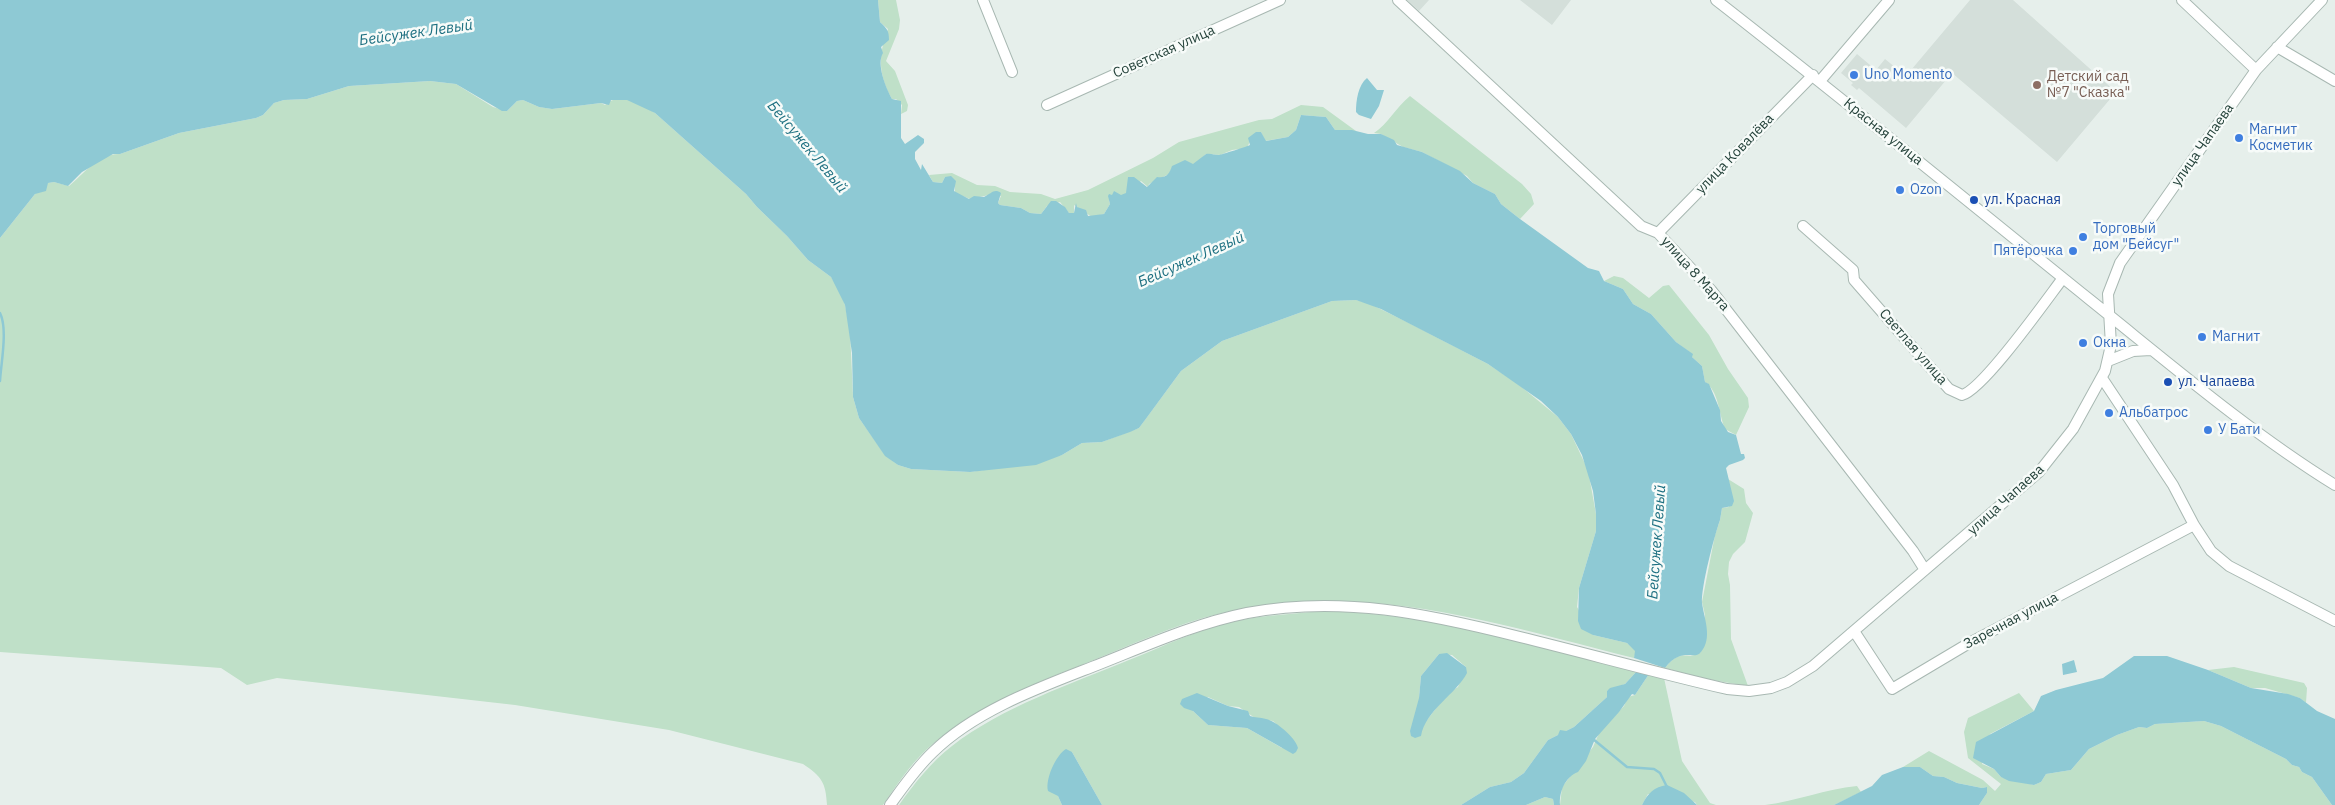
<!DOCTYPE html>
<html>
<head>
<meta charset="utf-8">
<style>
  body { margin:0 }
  canvas { display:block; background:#e6efeb }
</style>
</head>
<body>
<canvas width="2335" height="805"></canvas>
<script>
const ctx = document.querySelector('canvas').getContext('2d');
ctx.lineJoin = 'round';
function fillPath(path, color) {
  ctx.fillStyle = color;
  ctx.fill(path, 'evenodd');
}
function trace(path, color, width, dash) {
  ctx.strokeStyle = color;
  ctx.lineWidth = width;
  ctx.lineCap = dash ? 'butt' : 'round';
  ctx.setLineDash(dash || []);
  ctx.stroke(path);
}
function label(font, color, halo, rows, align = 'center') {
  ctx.font = font + ' "IBM Plex Sans",sans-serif';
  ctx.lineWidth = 5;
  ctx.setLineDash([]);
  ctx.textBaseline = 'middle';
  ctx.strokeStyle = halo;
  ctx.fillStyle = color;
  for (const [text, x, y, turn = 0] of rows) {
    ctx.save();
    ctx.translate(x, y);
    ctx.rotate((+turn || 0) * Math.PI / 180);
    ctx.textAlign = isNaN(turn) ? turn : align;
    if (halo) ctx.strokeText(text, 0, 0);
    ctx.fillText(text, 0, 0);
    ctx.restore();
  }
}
fillPath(new Path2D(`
  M1407,0H1429L1419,11Z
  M1520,0H1571L1552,25Z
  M1970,0H2013L2116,92L2057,162L1952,73L1906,128L1859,88L1857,90L1851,85L1853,83L1841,73L1857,54L1876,70L1885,59L1906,76Z`), '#d4dfda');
fillPath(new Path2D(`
  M878,0H896L900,20L899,29L886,61L895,71L908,105L907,111L901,114L902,105L896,99H892C878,74 878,55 888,29L880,22Z
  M430,81L456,84L493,107L507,111L517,101L523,100L539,107L552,109L601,103L605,105C620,91 640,104 655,113L746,194L757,207L787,236L808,260L831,277L840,291L845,305L850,330L853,397L859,418L885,455L898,465L911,469L970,472L998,468L1062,455L1082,443L1102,442L1139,428L1181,371L1222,341L1332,301L1356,300L1368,303L1407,322L1488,364L1518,384L1558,417L1571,434L1588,470L1596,514V531L1579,588L1577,607L1593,635L1627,643L1636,651L1634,658C1498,624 1363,579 1222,613C1175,624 1129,646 1084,664C1028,686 970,709 926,750C909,766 896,786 883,805H827C826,782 821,776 803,764L669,730L515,705L277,678L247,685L221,668L0,652V238L35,194L48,183L54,182L69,186C84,174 98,153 120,154L179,133L256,118L263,115L274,103L284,100L307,99L349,86Z
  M1410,96L1522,184L1531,194L1534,204L1520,219L1501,204L1495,194L1473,183L1467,176L1422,152L1403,147L1381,134L1374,133C1388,124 1396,107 1410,96Z
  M1301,105L1323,107L1356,131L1335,130L1326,117L1301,115L1296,130L1288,137L1265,141L1261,132L1250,141L1247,148L1232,150L1220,155L1206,154C1203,156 1200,161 1197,163C1184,170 1177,155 1169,174L1149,184L1148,187L1141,181L1124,195L1109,200L1110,204L1104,214L1092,217L1074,205V213H1069L1060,202L1047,206L1041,214L1030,213L1021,208L1000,205L998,203L1001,196L989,195L970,199L955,193V185L945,177L942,183L933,182L929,175L952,173L977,185L995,186L1010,192L1041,194L1055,199L1088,190L1153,158L1179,142L1259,120L1272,119Z
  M1614,276L1623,278L1649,298L1663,286L1669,285L1709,335L1728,369L1748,398L1749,407L1736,435L1725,429C1719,415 1719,391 1705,382L1702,366L1692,357V354L1676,342L1651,314L1633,304L1623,289L1604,281Z
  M1728,479L1744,489L1746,503L1753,513L1745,542L1733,554L1729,562L1728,574L1730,585L1731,639L1748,686L1706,679L1665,668C1682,646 1686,662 1701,652L1705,615L1702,602L1715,535L1720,520L1722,508L1729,507Z
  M1322,611C1429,613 1534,643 1637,671L1625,684L1607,691V697L1574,727L1548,740L1524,773L1511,782L1490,787L1461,805H1102L1072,752L1058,796L1062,805H899C914,784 931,762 952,746C1002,707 1071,684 1129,660C1164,646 1199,629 1236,621C1264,615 1293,614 1322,611ZM1439,654L1452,655L1466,667L1458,687L1448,693L1423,725L1420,736L1419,698L1421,676ZM1208,697L1228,706L1239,707L1255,718L1273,721L1284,732L1282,748L1247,728L1208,725L1193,711Z
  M2234,667L2304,683L2307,688L2306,703L2300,698L2265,688H2251L2208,670Z
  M1649,674L1664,678L1682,761L1710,803L1716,805H1697L1695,802L1648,794L1642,805H1560L1562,787L1593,747L1600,731L1624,706L1628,697L1635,695Z
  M2019,693L2034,711L1990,734L1982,764L1994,769L2001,777L2034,785L2041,782L2046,774L2071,770L2089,749L2117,735L2139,727L2147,728L2155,724L2204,721L2221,726L2286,759L2292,765L2299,767L2302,772L2312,777L2332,805H1979L1987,793V787L1982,788L1957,783L1944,777L1933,776L1920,767H1903L1929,751L1983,780L1995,791L2001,784L1968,758L1964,732L1968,718Z
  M1857,786L1861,792L1834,805H1765C1797,801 1825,789 1857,786Z
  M1545,797L1553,799L1554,805H1526Z`), '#bfe0c8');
fillPath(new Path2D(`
  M0,0H878L880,22C887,29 889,30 889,40L881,47L883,53C876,64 886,88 892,99L901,101V138L905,144L918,135L924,139V143L915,152V159L921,170L922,164L933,182L942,183L945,177L951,176L956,181L954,191L969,199L974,196L984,197C991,194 994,188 1001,193L998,203L1000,205L1021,208L1030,213L1041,214L1051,201H1056L1065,207L1069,213H1074L1076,203L1077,207L1086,210L1088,216L1104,214L1110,204L1108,196L1109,194L1112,195L1114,191L1121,195L1126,193L1128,177H1134L1147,187L1157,177C1166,178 1169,175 1172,166L1185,160L1193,164L1206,154C1211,153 1214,155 1219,155C1220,155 1249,146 1250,145L1248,138L1256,132H1261L1266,141L1288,137L1296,130L1301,115L1326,117L1335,130H1352L1368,134H1381L1394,140L1397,145L1422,152L1460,171L1473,183L1495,194L1501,204L1520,219L1588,268L1599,271L1604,281L1623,289L1633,304L1651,314L1676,342L1693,354L1692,357L1702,366L1705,382L1709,384L1720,410L1721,421L1728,432L1736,435L1741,454H1744L1745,458L1743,460L1729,465L1726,468L1734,501L1732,506L1722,508L1720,520C1714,537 1701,587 1702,603C1704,618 1713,638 1701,652C1694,661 1682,646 1665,668L1634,658L1635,651L1627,643L1593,635L1581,629L1578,621L1579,588L1596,531V514L1593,491L1582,455L1571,434L1558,417L1541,401L1488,364L1381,309L1356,300L1332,301L1222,341L1181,371L1145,420L1139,428L1130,432L1102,442L1082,443L1062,455L1036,465L970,472L911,469L898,465L885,456L859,418L853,397L852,353L845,305L831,277L808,260L787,236L757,207L746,194L655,113L627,100H611L609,105L601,103L552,109L539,107L523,100L517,101L507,111H502L456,84L430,81L349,86L307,99L284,100L274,103L263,115L256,118L179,133L120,154H113L82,172L68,186L54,182L48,183L46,191L35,194L0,238Z
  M1367,78L1377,90H1384L1379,106L1371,119L1359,115L1356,112C1356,101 1358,85 1367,78Z
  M1447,653L1466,667L1467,673C1456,694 1425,711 1421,736L1415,738L1411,736L1410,731L1419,698L1421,676L1439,654Z
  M2134,656H2167L2208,670L2251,688L2288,694L2300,698L2317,711L2335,719V805H2332L2312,777L2302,772L2299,767L2292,765L2286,759L2221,726L2204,721L2155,724L2147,728L2139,727L2117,735L2089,749L2071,770L2046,774L2041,782L2034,785L2009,781L2001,777L1994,769L1973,758L1976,742L2034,711L2041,696L2056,690L2103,678Z
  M2074,660L2077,672L2063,675L2062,664Z
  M1637,671L1649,674L1635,695L1632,694L1619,712L1595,739L1586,761L1578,772C1565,777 1559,792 1560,805H1554L1553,799L1545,797L1526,805H1461L1490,787L1511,782L1524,773L1548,740L1558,735L1560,730L1566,731L1574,727L1607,697V691L1610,688L1625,684Z
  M1197,693L1228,706L1248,711L1250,716C1255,718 1260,717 1266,719C1276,721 1296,738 1298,748L1296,752L1293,754L1247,728L1208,725L1193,711L1184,708L1180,704L1182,699Z
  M1066,749L1072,752L1102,805H1062L1058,796L1048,791C1045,779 1056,755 1066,749Z
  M1903,767H1920L1933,776L1944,777L1957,783L1982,788L1987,787V793L1979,805H1834L1872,786L1882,775Z
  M1667,785L1684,793L1697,805H1642C1648,793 1654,787 1667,785Z`), '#8ec9d4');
trace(new Path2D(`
  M0,313C8,329 1,363 0,381
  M1593,739L1627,767L1654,769L1660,773L1667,787`), '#8ec9d4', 2.5);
const minor = new Path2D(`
  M983,0L1012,72
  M1398,0L1641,226L1658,233L1711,290L1913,551L1925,570
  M1716,0C1842,98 1965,199 2089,299C2169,363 2248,431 2335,485
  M2182,0L2256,70
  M2277,47L2335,81
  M1820,81L1889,0
  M1047,105L1280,0
  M1803,226L1853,270L1854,280L1949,389L1962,395C1983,390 2047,299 2063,278
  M1658,233L1813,75
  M2108,361L2133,351L2151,350
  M2102,378L2173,485L2194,525L2211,551L2229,566L2335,621
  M1854,631L1892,689L1971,642L2194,525
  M890,805C903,787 916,768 933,752C975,711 1038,688 1092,667C1143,647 1193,624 1247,613C1341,595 1429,614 1520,637C1589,654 1658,673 1727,689L1749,691L1771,688L1787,682L1813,666L2039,472L2073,429L2105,371L2111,345L2108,294L2120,263L2256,70L2322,0`);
trace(minor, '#a8b8b2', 12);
trace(minor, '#fff', 10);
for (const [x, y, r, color] of [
  [1854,75,5,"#3f7fe0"],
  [2037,85,5,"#8d6e63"],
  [2239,138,5,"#3f7fe0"],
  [1900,190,5,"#3f7fe0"],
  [1974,200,5,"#1a4fb4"],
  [2083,237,5,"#3f7fe0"],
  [2073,251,5,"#3f7fe0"],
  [2202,337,5,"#3f7fe0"],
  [2083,343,5,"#3f7fe0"],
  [2168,382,5,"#1a4fb4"],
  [2109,413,5,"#3f7fe0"],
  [2208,430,5,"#3f7fe0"]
]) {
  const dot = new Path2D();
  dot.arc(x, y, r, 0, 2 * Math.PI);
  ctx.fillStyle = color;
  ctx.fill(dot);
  trace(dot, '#f7fbf9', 2);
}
label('14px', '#24423a', '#f7fbf9', [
  ["Советская улица",1164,52,-24],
  ["Красная улица",1883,132,39],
  ["улица Чапаева",2203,145,-55],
  ["улица Ковалёва",1735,154,-46],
  ["улица 8 Марта",1695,274,48],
  ["Светлая улица",1913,347,49],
  ["улица Чапаева",2006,500,-42],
  ["Заречная улица",2011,621,-28]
]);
label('14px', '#366cbe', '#f7fbf9', [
  ["Uno Momento",1864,75],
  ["Магнит",2249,130],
  ["Косметик",2249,146],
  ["Ozon",1910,190],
  ["Торговый",2093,229],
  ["дом \"Бейсуг\"",2093,245],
  ["Пятёрочка",2063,251,"right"],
  ["Магнит",2212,337],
  ["Окна",2093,343],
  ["Альбатрос",2119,413],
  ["У Бати",2218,430]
], 'left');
label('14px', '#785e54', '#f7fbf9', [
  ["Детский сад",2047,77],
  ["№7 \"Сказка\"",2047,93]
], 'left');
label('14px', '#164399', '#f7fbf9', [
  ["ул. Красная",1984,200],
  ["ул. Чапаева",2178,382]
], 'left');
label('italic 15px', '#1c6f80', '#f7fbf9', [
  ["Бейсужек Левый",416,33,-8],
  ["Бейсужек Левый",807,147,50],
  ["Бейсужек Левый",1191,260,-24],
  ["Бейсужек Левый",1657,542,-86]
]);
</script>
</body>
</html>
